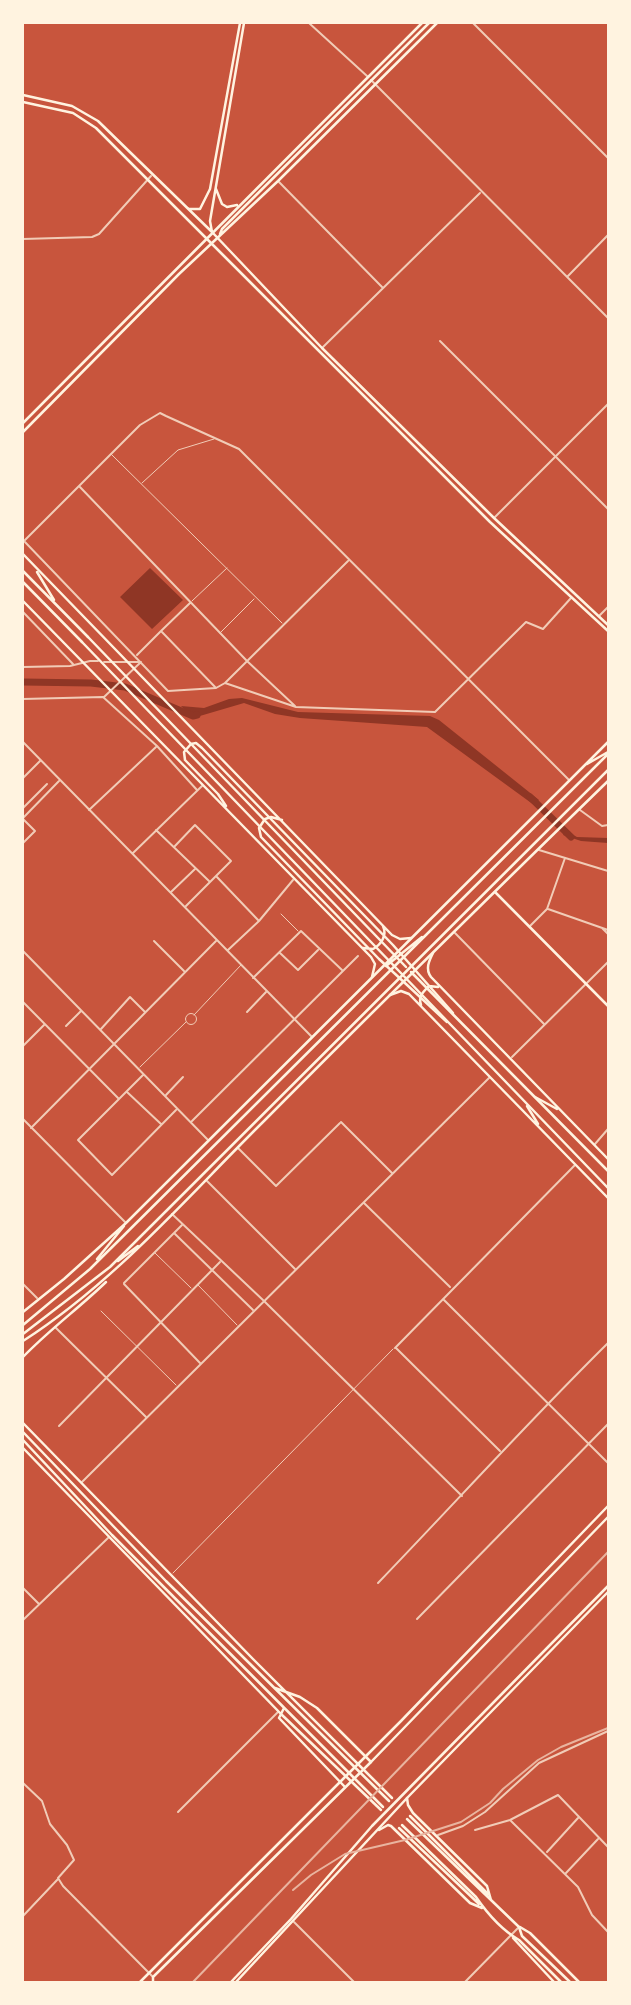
<!DOCTYPE html>
<html>
<head>
<meta charset="utf-8">
<style>
  body { margin:0 }
  #map { position:relative; width:631px; height:2005px; overflow:hidden; background:#c8553d; font-family:Raleway,sans-serif }
  canvas { display:block }
  .frame { position:absolute; inset:0; border:24px solid #fff3e0; pointer-events:none }
</style>
</head>
<body>
<div id="map">
<canvas width="631" height="2005"></canvas>
<div class="frame"></div>
</div>
<script>
const ctx = document.querySelector('canvas').getContext('2d');
ctx.lineJoin = 'round';
function fillPath(path, color) {
  ctx.fillStyle = color;
  ctx.fill(path, 'evenodd');
}
function trace(path, color, width, dash) {
  ctx.strokeStyle = color;
  ctx.lineWidth = width;
  ctx.lineCap = dash ? 'butt' : 'round';
  ctx.setLineDash(dash || []);
  ctx.stroke(path);
}
fillPath(new Path2D(`
  M150,568L183,600L152,629L120,597Z
  M242,698L298,712L430,716L439,720L539,800L534,805L427,727L300,718L275,714L244,703L193,718L181,706L204,708L229,699Z
  M566,831L577,837L608,838V843L581,841L563,835Z`), '#8f3625');
trace(new Path2D(`
  M23,682L91,683L125,687L193,716L197,715
  M530,797L571,837`), '#8f3625', 7);
trace(new Path2D(`
  M155,1253L191,1288
  M198,1285L237,1325
  M101,1311L176,1385
  M173,1573L393,1349`), '#f1ccb7', 1);
trace(new Path2D(`
  M111,454L282,623
  M142,483L178,450L214,439
  M192,601L227,568
  M220,633L254,599
  M281,914L298,931
  M185.5 1019a5.5 5.5 0 1 1 11 0a5.5 5.5 0 1 1-11 0Z
  M194,1015L241,965
  M140,1067L186,1022`), '#f1ccb7', 1);
trace(new Path2D(`
  M440,341L608,509
  M79,486L247,661L295,706
  M24,541L168,691L216,688L225,683L296,707L435,712L526,622L543,629L571,598
  M23,542L140,425L160,413L166,416L239,449L569,780
  M23,612L73,664
  M599,616L608,607
  M161,631L190,603
  M137,655L161,631L216,688
  M104,662H140
  M23,667L70,666L90,661H98
  M225,683L348,561
  M104,697L141,662
  M23,699L103,697L157,746L197,790
  M23,742L312,1037
  M23,778L40,761
  M23,808L47,784
  M89,810L156,747
  M580,810L602,826L608,825
  M23,818L59,781
  M23,819L35,831L23,843
  M156,830L209,881
  M174,847L195,825L231,861L185,907
  M539,850L608,871
  M133,853L202,786
  M216,876L258,920
  M171,892L195,869
  M548,909L608,930
  M530,926L547,909L565,858
  M602,928L608,934
  M154,941L184,971
  M228,950L259,921L293,880
  M23,951L208,1140
  M280,953L298,970L318,950
  M253,978L301,931L342,970
  M23,1002L118,1098
  M247,1012L266,992
  M66,1026L81,1011
  M101,1029L130,997L145,1012
  M23,1046L44,1025
  M143,1075L78,1140L112,1175L176,1110
  M127,1092L161,1124
  M166,1095L183,1077
  M192,1121L358,956
  M31,1128L216,941
  M238,1148L276,1186L340,1123
  M174,1233L253,1310
  M124,1283L182,1225
  M264,1301L462,1496
  M55,1327L146,1417
  M396,1348L500,1451
  M59,1426L220,1262
  M178,1812L278,1712
  M511,1821L578,1887L592,1915L608,1932
  M475,1830L510,1820L558,1795L608,1847
  M547,1852L578,1818
  M566,1873L598,1839
  M23,1916L58,1879
  M294,1922L354,1982`), '#f1ccb7', 2);
trace(new Path2D(`
  M309,23L367,76
  M473,23L608,158
  M371,80L608,318
  M279,182L383,288
  M23,239L92,237L99,234L151,176
  M568,276L608,235
  M322,348L480,193
  M495,517L608,404
  M455,933L544,1024
  M512,1057L608,962
  M23,1119L126,1223
  M341,1122L392,1173
  M595,1144L608,1129
  M207,1181L295,1269
  M364,1203L450,1287
  M172,1214L264,1301
  M23,1284L37,1298
  M124,1284L200,1363
  M443,1299L608,1463
  M395,1348L575,1165
  M82,1482L489,1078
  M378,1583C455,1503 529,1421 608,1343
  M23,1588L39,1604
  M417,1619L608,1424
  M23,1620L108,1538
  M23,1783L42,1801L50,1824L67,1845L74,1860L58,1878L63,1886L153,1977
  M438,1835L463,1826L485,1812L539,1763L608,1731
  M465,1982L518,1928`), '#f1ccb7', 2);
trace(new Path2D(`
  M23,95L72,106L98,121L212,232L322,348L494,518L608,625
  M23,102L73,113L96,128L490,522L608,631
  M216,189L222,204L227,207L237,205
  M189,209H200L210,189L240,23
  M212,232L210,221L244,23
  M220,234L222,229L429,23
  M23,423L422,23
  M23,432L179,274L278,181L437,23
  M495,892L608,1006
  M140,1982L401,1721L608,1506
  M153,1982V1977L371,1762L608,1517
  M231,1982L291,1919L372,1826L608,1586
  M236,1982L407,1798L608,1592`), '#fff3e0', 2.5);
trace(new Path2D(`
  M23,554L392,935L400,939L411,938
  M23,571L88,637
  M37,572L54,600
  M23,582L82,642
  M23,601L371,957L375,964L372,977
  M226,806L218,794L185,760L184,752L191,744L196,743L202,748L393,945L453,1013
  M282,820L271,817L265,819L259,828L261,837L379,959L447,1022
  M363,948L373,949C382,944 387,935 383,926
  M433,953C429,961 425,969 431,977L608,1159
  M390,995L401,991L409,994L608,1198
  M421,1005C418,996 423,992 429,986L438,987
  M535,1097L557,1109
  M527,1106L538,1124
  M23,1423L253,1659L392,1798
  M23,1432L166,1581L389,1801
  M23,1440L112,1535L383,1807
  M23,1448L281,1714L381,1810
  M275,1688L300,1697L317,1708L371,1762
  M284,1708L279,1718L345,1787
  M407,1798L408,1805L413,1813L487,1886L491,1900
  M410,1816L488,1894
  M407,1819L519,1927L522,1936L570,1982
  M402,1825L476,1897C487,1913 502,1930 519,1940L561,1982
  M399,1828L479,1904
  M379,1830L388,1825L391,1826L470,1903L482,1908
  M520,1927L530,1933L579,1982
  M513,1938L554,1982`), '#fff3e0', 2.5);
trace(new Path2D(`
  M88,637L406,967
  M82,642L608,1188
  M587,764L608,752
  M386,966L422,937
  M411,972L608,1171
  M97,1259L124,1226
  M118,1261L138,1246
  M23,1312L64,1279L126,1223L608,742
  M23,1325L90,1269L608,754
  M23,1334L110,1267L608,770
  M23,1341C115,1282 187,1197 265,1120C378,1006 493,893 608,781
  M23,1357C49,1330 79,1308 106,1282`), '#fff3e0', 2.5);
trace(new Path2D(`
  M293,1890L311,1875L345,1854L405,1840L461,1822L490,1803L503,1789L538,1760L561,1747L608,1728
  M193,1982L608,1552`), '#e9b49f', 2);
</script>
</body>
</html>
